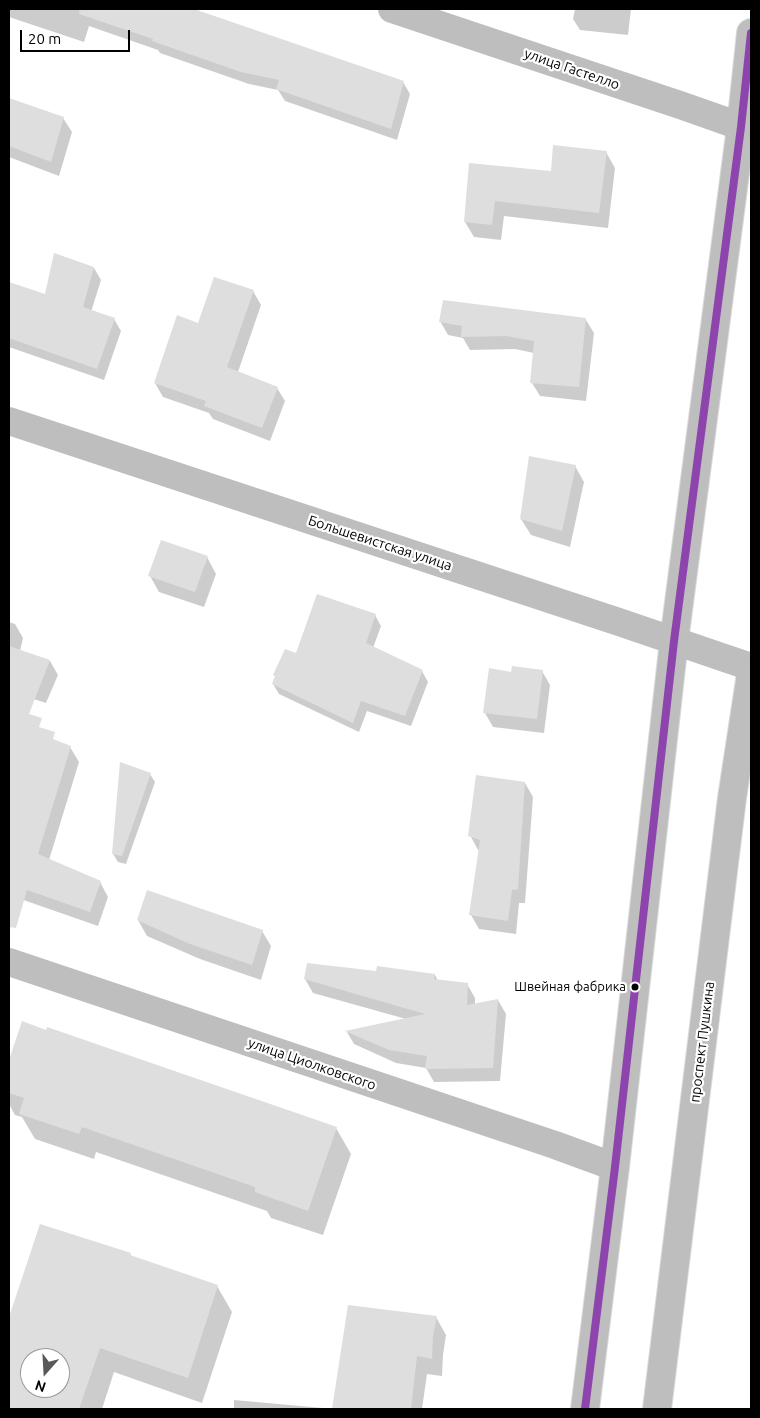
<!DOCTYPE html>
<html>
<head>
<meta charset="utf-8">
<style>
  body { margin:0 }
  #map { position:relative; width:760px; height:1418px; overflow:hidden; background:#fff; font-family:Ubuntu,sans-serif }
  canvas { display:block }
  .frame { position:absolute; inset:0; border:10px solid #000; pointer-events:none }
  .north { position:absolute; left:20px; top:1348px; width:50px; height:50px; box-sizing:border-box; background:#fff; border:1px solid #999; border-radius:50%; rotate:199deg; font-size:14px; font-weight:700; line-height:20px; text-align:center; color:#000 }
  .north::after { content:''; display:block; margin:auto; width:18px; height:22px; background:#595959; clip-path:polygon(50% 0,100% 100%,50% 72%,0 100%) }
  .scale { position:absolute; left:20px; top:30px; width:110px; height:22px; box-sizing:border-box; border:2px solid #000; border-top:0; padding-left:6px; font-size:15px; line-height:18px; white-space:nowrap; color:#000; -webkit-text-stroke:4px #fff; paint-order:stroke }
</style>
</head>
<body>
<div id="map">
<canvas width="760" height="1418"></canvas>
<div class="frame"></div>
<div class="north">N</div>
<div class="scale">20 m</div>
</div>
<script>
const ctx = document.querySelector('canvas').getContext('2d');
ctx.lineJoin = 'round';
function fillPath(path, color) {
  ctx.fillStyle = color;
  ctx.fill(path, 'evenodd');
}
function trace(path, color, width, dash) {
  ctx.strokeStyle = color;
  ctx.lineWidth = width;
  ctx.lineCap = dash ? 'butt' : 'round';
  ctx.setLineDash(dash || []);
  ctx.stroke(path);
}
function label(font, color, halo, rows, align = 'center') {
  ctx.font = font + ' Ubuntu,sans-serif';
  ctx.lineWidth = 4.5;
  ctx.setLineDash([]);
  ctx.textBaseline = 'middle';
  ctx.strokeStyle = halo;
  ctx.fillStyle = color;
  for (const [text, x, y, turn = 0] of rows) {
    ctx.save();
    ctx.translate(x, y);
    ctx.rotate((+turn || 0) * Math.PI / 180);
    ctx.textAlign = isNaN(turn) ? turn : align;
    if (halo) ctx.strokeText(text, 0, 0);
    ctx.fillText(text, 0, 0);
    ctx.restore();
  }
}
fillPath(new Path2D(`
  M9,9H190L403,82L410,94L397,140L285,101L278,90L249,84L160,53L158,50L89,26L84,42L9,17Z
  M575,9H631L628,35L580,30L573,19Z
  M9,99L63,118L72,132L59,176L9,157Z
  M606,152L615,168L608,228L504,216L501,240L474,237L465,222L471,164L552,173Z
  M94,268L101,280L91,312L114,319L121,331L104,380L9,347V289L11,284L46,296Z
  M253,291L261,305L238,372L277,388L285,401L270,441L213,419L209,413L163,397L155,383L199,324Z
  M586,320L594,333L586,401L540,396L532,383L534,353L515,349L470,350L463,338L448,335L440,321Z
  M575,466L584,482L570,547L531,535L521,519Z
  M207,557L216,574L204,607L159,592L150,576Z
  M375,615L381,626L373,648L422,671L428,682L411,726L367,711L359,732L279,694L273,684L276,677L274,675L297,655Z
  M9,622L15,624L23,638L20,651L50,661L58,675L46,703L21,695L18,688L9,685Z
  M542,671L550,685L544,733L493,727L485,713L512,674Z
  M31,733L70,747L79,762L49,860L100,882L108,897L98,926L9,895V797Z
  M150,774L155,782L126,864L118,862L113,854Z
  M525,783L533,797L525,903H519L516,934L479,929L471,915L480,850H478L470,835Z
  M138,920L262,931L271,946L261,980L200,959L147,936Z
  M377,973L435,975L438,981L467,984L475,998V1005L498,1000L506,1014L500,1081L434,1082L426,1068L396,1063L354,1044L347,1032L406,1019L313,993L305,979Z
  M22,1023L336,1128L351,1154L323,1235L271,1218L267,1211L96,1152L94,1159L35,1139L22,1117L15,1115L9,1104V1064Z
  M40,1225L130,1254L132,1257L217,1286L232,1312L202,1403L114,1372L102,1409H9V1321ZM30,1358H60V1388H30Z
  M436,1317L446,1335L443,1355L442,1376L427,1374L422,1409H234V1400L334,1409Z`), '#0003');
fillPath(new Path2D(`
  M80,9H194L404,81L391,129L276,89L279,80L241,72L152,41L153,39L79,14Z
  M9,98L64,117L51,162L9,146Z
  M553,145L607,151L599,213L495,201L492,225L464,222L469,163L551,171Z
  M54,253L94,267L83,307L115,318L97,369L9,338V282L45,294Z
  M214,277L254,290L227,367L278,387L262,428L204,406L206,401L154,383L177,315L198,323Z
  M443,300L586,318L579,387L530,383L534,341L506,336L461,337L462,326L439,322Z
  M529,456L576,465L562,531L520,519Z
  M161,540L208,556L195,592L148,576Z
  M317,594L376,614L366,643L423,670L405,716L361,701L353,723L272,684L275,676L273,675L285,649L296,653Z
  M9,646L50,660L29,714L42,718L39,727L55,732L53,739L71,746L38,854L101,881L90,912L27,890L16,928L9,927Z
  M512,666L543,670L537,719L483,713L489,668L511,672Z
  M120,762L151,773L122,856L112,854Z
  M476,775L525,782L518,889L512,890L508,921L469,915L480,840L468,836Z
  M147,890L263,930L252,965L190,944L137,920Z
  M307,963L376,971L377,966L435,974L434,979L468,983L467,1005L498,999L493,1068L425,1069L427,1056L389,1050L345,1031L425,1014L304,979Z
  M22,1021L46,1030L47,1027L337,1127L308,1211L255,1192V1187L82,1127L79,1134L19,1114L24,1098L9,1093V1060Z
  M40,1224L131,1253L130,1255L218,1285L188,1378L100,1348L79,1409H9V1317ZM30,1358H60V1388H30Z
  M348,1305L437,1316L433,1336L432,1359L417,1356L411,1409H332Z`), '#dedede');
const major = new Path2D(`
  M585,1409L615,1167L674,641L741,127L751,33
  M657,1409L732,798L751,674`);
trace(major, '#dbdbdb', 30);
trace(new Path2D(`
  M392,9L683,106L751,130
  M9,421L619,622L751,667
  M9,962L555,1145L615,1167`), '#bebebe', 28);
trace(major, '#bebebe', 28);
trace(new Path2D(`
  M585,1409L615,1167L674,641L741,127L751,33`), '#8e44ad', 8);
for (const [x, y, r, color] of [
  [635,987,4.5,"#000"]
]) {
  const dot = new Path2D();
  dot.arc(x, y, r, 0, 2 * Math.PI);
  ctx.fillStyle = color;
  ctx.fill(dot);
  trace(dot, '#fff', 2);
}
label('13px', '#000', '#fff', [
  ["Швейная фабрика",626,987]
], 'right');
label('14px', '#000', '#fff', [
  ["улица Гастелло",572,69,19],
  ["Большевистская улица",380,543,18],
  ["проспект Пушкина",702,1042,-83],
  ["улица Циолковского",312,1064,19]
]);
</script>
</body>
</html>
